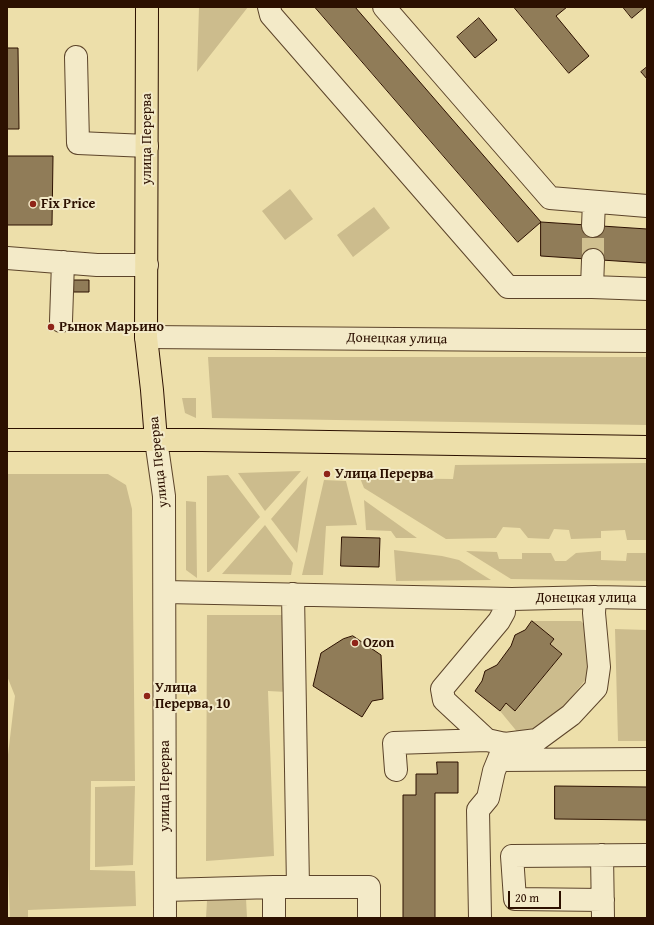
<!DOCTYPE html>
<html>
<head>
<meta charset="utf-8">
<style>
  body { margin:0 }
  #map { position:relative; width:654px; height:925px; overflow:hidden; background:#eddfaa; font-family:"Gentium Book Plus",serif }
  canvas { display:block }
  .frame { position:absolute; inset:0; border:8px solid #2c1000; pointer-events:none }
  .scale { position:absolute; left:508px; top:891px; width:53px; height:18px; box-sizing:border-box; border:2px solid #2c1000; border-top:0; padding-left:5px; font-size:12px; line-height:14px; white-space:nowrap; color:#2c1000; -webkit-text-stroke:3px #f3eac8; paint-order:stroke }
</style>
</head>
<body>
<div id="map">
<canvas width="654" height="925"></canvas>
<div class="frame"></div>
<div class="scale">20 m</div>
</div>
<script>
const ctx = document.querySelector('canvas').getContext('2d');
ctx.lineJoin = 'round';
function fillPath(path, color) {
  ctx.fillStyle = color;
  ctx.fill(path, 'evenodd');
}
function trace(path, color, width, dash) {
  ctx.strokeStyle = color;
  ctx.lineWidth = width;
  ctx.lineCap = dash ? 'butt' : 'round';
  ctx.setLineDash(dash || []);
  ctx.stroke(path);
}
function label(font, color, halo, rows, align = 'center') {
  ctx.font = font + ' "Gentium Book Plus",serif';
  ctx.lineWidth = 4;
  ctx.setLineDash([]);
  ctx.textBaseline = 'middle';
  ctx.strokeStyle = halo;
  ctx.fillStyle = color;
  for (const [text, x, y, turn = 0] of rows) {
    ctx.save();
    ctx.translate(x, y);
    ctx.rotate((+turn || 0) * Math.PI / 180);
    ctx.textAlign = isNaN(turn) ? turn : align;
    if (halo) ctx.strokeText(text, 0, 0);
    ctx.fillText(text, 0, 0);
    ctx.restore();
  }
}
fillPath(new Path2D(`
  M199,7H248L197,72Z
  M290,189L313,219L285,240L262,211Z
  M374,207L390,228L353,257L337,235Z
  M208,357H647V425L212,418Z
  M182,398H196V418L185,413Z
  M647,463V540H627L625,530L601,531V538L571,539L569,530L554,529L549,539L528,538L520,528L503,527L496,538L446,539L364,488L360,478L453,479L455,465Z
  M301,471L265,511L238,473Z
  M7,474H108L126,485L132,509L135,781H91L90,870L135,871L136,906L28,910V918H10L7,838V763L15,696L7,676Z
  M228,475L260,517L209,572H207V476Z
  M308,476L297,553L271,519Z
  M324,480L346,481L357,525L326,526L323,575H302Z
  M364,500L417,538H396L391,531L366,530Z
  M186,501L196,502L197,578L186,570Z
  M265,525L293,563L291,575L222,574Z
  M394,550L442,556L459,560L491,580L396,581Z
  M466,551L497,552L499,559H522V553H551L555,561H566L576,553L601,551V560L626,561L627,553H647V581L511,579Z
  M207,615H285L287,692L268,691L274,856L206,861Z
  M532,621H581L587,628L590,674L551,723L519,734L500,711L506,703L516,711L562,654L550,644L554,639Z
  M615,629L647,630V741H618Z
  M135,786L133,865L95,867V787Z
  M246,898L247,918H206L207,901Z`), '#ccbc8d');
const building = new Path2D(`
  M315,7H355L541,222L518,242Z
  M514,7H567L556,16L589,56L569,73Z
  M623,7H645L632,18Z
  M479,18L497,40L475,58L457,37Z
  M7,48H18L19,129H7Z
  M647,67V79L641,72Z
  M7,156H53L52,225H7Z
  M541,222L647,229V263L541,256Z
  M74,280H89V292H74Z
  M342,537L380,538L379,567L341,566Z
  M532,621L554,639L550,644L562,654L515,711L506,703L500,711L475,691L482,681L485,671L497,665L511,646L515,635L525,630Z
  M353,636L381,655L383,699L372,701L362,717L313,686L321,653L343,639Z
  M437,762H458V793H435V918H403V795H416V774H437Z
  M555,786L647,787V820L555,819Z`);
fillPath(building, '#907c58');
trace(building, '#2c1000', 1);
trace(new Path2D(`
  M593,260V226`), '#d0c090', 22, [22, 11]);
const minor = new Path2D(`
  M269,7L271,15L508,287H592L647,289
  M384,7L550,198L647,206
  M76,57L78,143L147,146
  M593,226L594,202
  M7,258L97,265H147
  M592,287L593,260
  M61,321L63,262
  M146,337L647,341
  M156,440L164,496L165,918
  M165,592L512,599L595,597L647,598
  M503,599L504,612L499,621L442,689L444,700L487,740L505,744L537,740L571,715L596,688L599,667L594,613L595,597
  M500,760L647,759
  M396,770L394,743L487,740
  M602,855L603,918
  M274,887H298L293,594
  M298,887H369V918
  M165,890L274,887V918
  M603,900L515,899L512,856L647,855
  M480,918L478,810L488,798L494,771L505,744`);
const major = new Path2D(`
  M147,7L146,337L152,390L156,440
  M7,440H202L647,447`);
trace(minor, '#5c442a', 24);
trace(major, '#2c1000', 24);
trace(minor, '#f3eac8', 22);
trace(major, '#eddfaa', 22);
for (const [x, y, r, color] of [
  [33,204,4,"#8f2418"],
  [51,327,4,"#8f2418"],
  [327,474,4,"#8f2418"],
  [355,643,4,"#8f2418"],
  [147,696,4,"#8f2418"]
]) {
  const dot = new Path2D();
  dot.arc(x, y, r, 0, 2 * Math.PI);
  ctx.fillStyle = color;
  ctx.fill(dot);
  trace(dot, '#f3eac8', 1.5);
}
label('14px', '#2c1000', '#f3eac8', [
  ["улица Перерва",147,139,-90],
  ["Донецкая улица",397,339,1],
  ["улица Перерва",159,462,-96],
  ["Донецкая улица",586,598],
  ["улица Перерва",165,786,-90]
]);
label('bold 14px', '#2c1000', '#f3eac8', [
  ["Fix Price",41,204],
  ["Рынок Марьино",59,327],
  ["Улица Перерва",335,474],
  ["Ozon",363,643],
  ["Улица",155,688],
  ["Перерва, 10",155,704]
], 'left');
</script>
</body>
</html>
